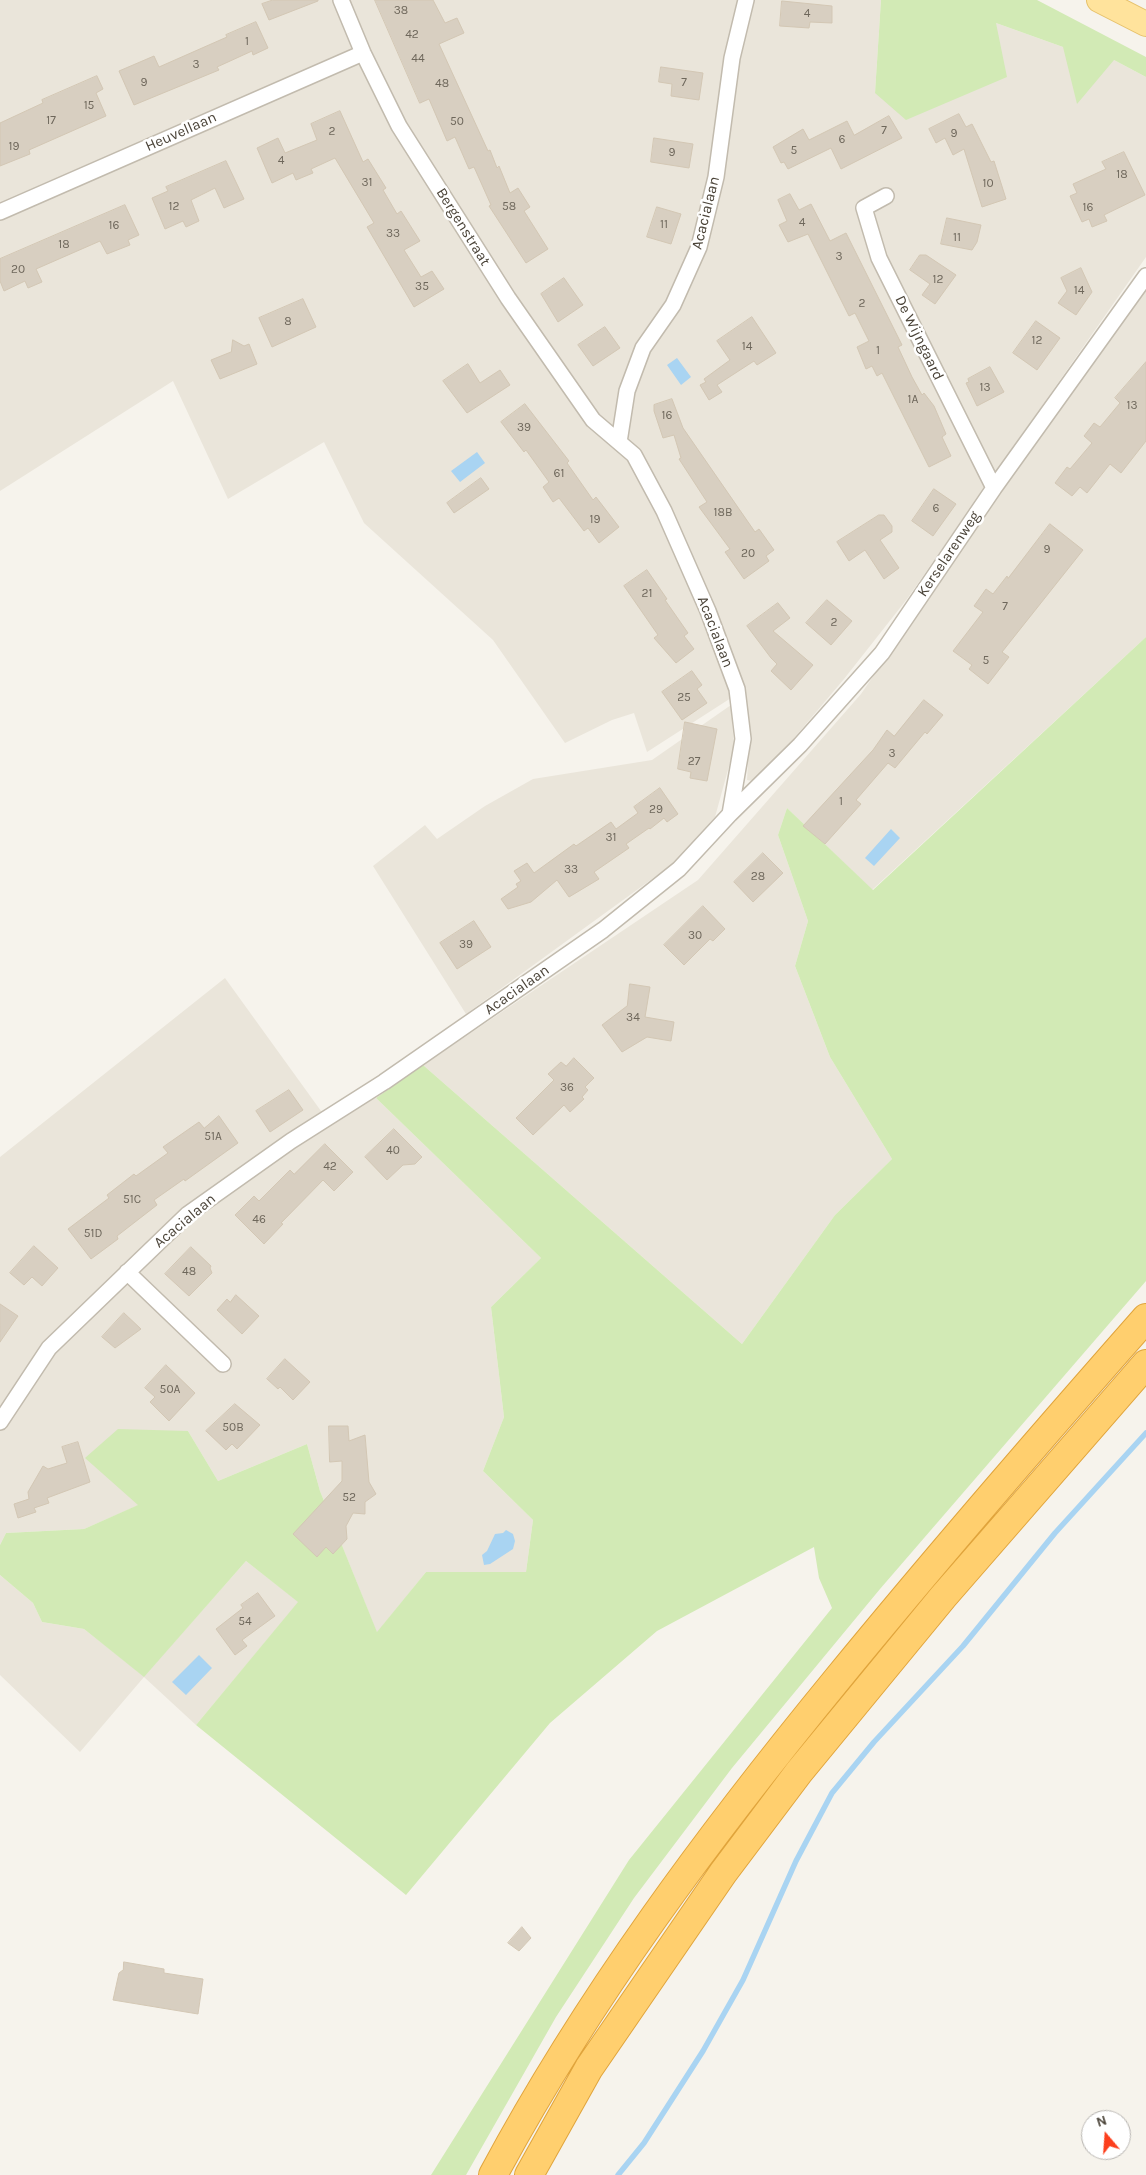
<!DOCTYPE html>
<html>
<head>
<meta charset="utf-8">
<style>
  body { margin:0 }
  #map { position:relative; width:1146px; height:2175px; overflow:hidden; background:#f6f3ec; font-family:Karla,sans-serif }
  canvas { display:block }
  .north { position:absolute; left:1081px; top:2110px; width:50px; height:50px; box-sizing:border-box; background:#fff; border:1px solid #b7b4b0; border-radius:50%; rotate:342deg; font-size:14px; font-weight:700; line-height:20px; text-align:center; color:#4b4439 }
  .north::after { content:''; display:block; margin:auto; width:18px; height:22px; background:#fc3f1d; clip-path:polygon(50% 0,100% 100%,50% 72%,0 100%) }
</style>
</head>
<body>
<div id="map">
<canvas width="1146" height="2175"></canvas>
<div class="north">N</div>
</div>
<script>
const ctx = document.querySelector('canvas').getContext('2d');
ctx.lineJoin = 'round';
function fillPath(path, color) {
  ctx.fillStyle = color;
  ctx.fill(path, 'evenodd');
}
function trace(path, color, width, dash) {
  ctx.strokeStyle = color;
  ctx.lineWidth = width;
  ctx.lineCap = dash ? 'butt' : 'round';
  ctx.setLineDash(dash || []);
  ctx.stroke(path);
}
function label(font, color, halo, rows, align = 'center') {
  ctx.font = font + ' Karla,sans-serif';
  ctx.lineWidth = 5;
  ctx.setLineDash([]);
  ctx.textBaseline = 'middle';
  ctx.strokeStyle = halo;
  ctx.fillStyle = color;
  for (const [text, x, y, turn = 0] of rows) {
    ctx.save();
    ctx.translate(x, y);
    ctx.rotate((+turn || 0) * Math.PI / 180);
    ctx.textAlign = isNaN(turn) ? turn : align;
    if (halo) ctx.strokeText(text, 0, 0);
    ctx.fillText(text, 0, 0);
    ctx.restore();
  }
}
fillPath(new Path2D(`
  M0,0H881L875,93L996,23L1063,47L1114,60L1146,77V257L907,599L844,679L757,782L747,780L749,743L745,689L647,752L634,713L612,720L565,743L493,640L364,523L324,442L228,499L173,381L0,491Z
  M1146,288V637L872,890L787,808L778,835L808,921L795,966L830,1057L892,1159L835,1215L742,1344L423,1065L698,880L861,694L1085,368Z
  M731,705L734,748L715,817L674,863L466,1014L373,866L425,825L437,839L485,806L533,779L652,760Z
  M225,978L321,1111L376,1098L541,1258L491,1307L504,1417L483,1471L533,1520L526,1572H426L377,1633L320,1491L307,1444L218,1481L188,1431H158L139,1505L84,1529L6,1533L0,1545V1157Z
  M246,1561L299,1602L196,1725L144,1677L80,1752L0,1675V1575L33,1603L42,1622L84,1629L144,1676Z`), '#eae5da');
fillPath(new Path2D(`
  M881,0H1037L1146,57V77L1114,60L1077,104L1063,47L996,23L1007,77L906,120L875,93Z
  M1146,637V1281L880,1589L732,1768L634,1898L556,2017L466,2175H431L629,1860L832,1608L819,1578L814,1547L657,1631L550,1723L406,1895L196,1725L298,1602L246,1561L144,1677L84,1629L42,1622L33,1603L0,1575V1545L6,1533L84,1529L138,1505L85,1458L118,1429L188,1431L218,1481L307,1444L320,1491L377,1632L426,1572H526L533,1520L483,1471L504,1417L491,1307L541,1258L376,1098L423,1065L742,1344L835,1215L892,1159L830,1057L795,966L808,921L778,835L787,808L873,890Z`), '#d2eab5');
fillPath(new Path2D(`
  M677,358L691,377L681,385L667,365Z
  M477,452L485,463L460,482L451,471Z
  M891,829L900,838L874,866L865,858Z
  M506,1530L513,1534L515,1541L513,1549L490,1564L484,1565L482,1555L487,1551L495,1534L503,1533Z
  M199,1655L212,1668L186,1695L172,1682Z`), '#a9d4f2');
trace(new Path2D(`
  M618,2175L644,2143L703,2051L743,1980L796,1861L832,1793L874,1742L963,1646L1055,1533L1146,1433`), '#a9d4f2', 5.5);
const building = new Path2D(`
  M273,0H318V1L269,20L262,4Z
  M375,0H433L445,23L457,18L464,33L439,44L488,151L490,150L497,168L499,166L510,193L518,188L530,207L524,211L548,249L526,263L489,206L491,205L474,167L469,169L455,137L447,141L429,99L420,103Z
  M782,1L832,6V23L810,22L809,28L780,26Z
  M256,22L268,48L253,55L252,51L217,67L219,70L134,105L119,71L154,56L159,67L227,37L226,35Z
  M661,67L703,73L699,100L671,96L672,84L659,82Z
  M97,76L103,89L96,93L106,116L29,150L30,154L0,166V123L43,103L42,100Z
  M340,111L363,162L368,159L386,188L383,190L397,214L401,211L420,241L404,250L421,277L432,271L444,289L414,307L367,227L374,223L335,158L311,169L313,173L296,180L293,173L272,183L257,148L278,138L285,153L317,140L311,124Z
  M959,114L966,127L972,124L991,162L994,161L1006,199L982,207L964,149L953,155L945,138L936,143L929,129Z
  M889,116L902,138L841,169L831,148L788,169L784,162L781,163L773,147L803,129L809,140L847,121L854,135Z
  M654,138L693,144L689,168L651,162Z
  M1124,152L1145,195L1104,215L1107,221L1092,227L1089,219L1082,222L1070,196L1077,193L1073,184L1106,169L1102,162Z
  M226,161L244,199L224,208L215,188L191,200L199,221L186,227L183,221L165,229L152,198L168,191L166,187Z
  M790,194L799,210L811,204L830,241L846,233L902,345L898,347L912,377L922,395L924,393L934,406L946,434L942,437L951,456L929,467L882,373L877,376L872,366L866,369L857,347L869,341L855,313L849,316L808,234L788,242L779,225L787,221L778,200Z
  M125,205L139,235L128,240L130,245L107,254L100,241L36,269L42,282L28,288L25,281L4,291L0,281V259Z
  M657,207L681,214L671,244L647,237Z
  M947,218L981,225L977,242L972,250L941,244Z
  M920,255H926L956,275L935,304L922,295L930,284L910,270Z
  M1081,268L1092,292L1076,315L1058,303L1067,291L1061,278Z
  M564,278L583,305L558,322L541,294Z
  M303,299L316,327L272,347L259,318Z
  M752,317L776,353L757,365L754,361L717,385L722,392L709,400L700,385L706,382L704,379L730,360L717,341Z
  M1036,321L1060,338L1037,370L1013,353Z
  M605,327L620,348L593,366L578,345Z
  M233,340L244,346L249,344L257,364L220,379L211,360L231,352Z
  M1146,362V441L1121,473L1110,464L1087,493L1080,487L1072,496L1055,483L1067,467L1070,469L1092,443L1084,436L1094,423L1100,427L1120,403L1115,398Z
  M468,364L480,383L500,370L510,385L467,413L443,381Z
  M990,367L1004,392L977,406L966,383L969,382L968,379Z
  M672,399L683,428L755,532L759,529L774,550L766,556L769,561L744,579L725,552L730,549L699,507L707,502L679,459L681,458L674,435L663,438L654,411V405Z
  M525,404L569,461L567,463L593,500L596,497L619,527L599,543L588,528L584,531L559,498L553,502L543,487L549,482L526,450L524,452L501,422Z
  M481,478L489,489L454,513L447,503Z
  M934,489L956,504L933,536L912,521Z
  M879,515H884L892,526V532L880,540L899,568L884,579L865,550L849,561L837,542Z
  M1050,524L1083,550L1002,652L1009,657L988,684L969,669L972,665L953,651L983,612L974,606L986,589L993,594L1007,576L1008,578Z
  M647,570L667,599L665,600L688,633L684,636L694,649L676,663L654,638L658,635L624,586Z
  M827,600L852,621L831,645L806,623Z
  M778,603L790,618L773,631L813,665L791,690L771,671L777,664L771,658L747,626Z
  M692,671L702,685L697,689L707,703L682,720L662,692Z
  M924,700L943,715L927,734L925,732L895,768L888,763L856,800L861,804L825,844L803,826L873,750L887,730L894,736Z
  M685,722L717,729L707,781L690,778L691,772L678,769Z
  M660,788L678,814L667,822L664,818L650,829L649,828L626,844L629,848L594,872L599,879L569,897L557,880L531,902L508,909L501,899L518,887L516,884L521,881L514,871L527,863L534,873L574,844L576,846L611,822L616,829L638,813L634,807Z
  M763,853L783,873L753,902L734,882Z
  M703,906L725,929L713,941L710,939L684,965L664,945Z
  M474,921L491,947L457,969L440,943Z
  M630,984L650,987L645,1017L674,1022L671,1041L647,1037L622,1052L602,1025L627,1006Z
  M574,1058L594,1078L585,1087L588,1090L582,1097L584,1099L570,1112L564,1105L533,1135L516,1118L554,1080L548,1074L561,1062L566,1066Z
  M289,1090L303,1110L270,1132L256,1111Z
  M219,1116L238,1143L185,1181L184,1179L154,1200L157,1205L117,1236L118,1239L91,1259L68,1229L109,1198L107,1195L134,1174L136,1176L168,1153L163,1147L199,1122L204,1128Z
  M394,1129L422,1157L415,1164L403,1165L387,1180L365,1157Z
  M325,1144L353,1172L334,1191L323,1180L281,1223L283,1224L264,1244L235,1215L254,1196L259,1201L290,1170L294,1174Z
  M34,1246L58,1268L42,1286L32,1277L24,1285L10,1273Z
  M191,1247L211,1266L210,1268L212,1273L189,1296L165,1274Z
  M236,1295L259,1316L242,1334L217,1310L227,1299L230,1302Z
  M0,1304L18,1316L0,1342Z
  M124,1313L141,1329L115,1348L102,1337Z
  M285,1359L310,1382L293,1400L280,1387L278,1389L267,1379Z
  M166,1365L195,1393L169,1421L150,1402L155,1397L145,1388Z
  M235,1404L260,1425L237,1449L232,1444L226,1450L206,1431Z
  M329,1426H348L349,1441L365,1435L369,1482L376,1494L365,1502V1514L353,1513L346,1526L347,1539L333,1554L326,1547L317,1557L293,1534L342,1481V1461L330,1462Z
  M78,1442L90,1482L47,1498L49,1503L34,1508L36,1512L18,1518L14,1504L29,1499L28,1492L43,1466L48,1469L67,1463L62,1447Z
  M258,1593L275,1616L242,1640L247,1646L235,1655L216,1629L243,1608L241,1605Z
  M522,1927L531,1938L519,1951L508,1943Z
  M124,1962L164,1969V1973L203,1979L198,2014L113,2000L119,1973L123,1970Z`);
fillPath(building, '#d8cfc1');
trace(building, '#d3c7b4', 1);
const minor = new Path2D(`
  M886,196L864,208L879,258L994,488
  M0,212L363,53
  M619,442L627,391L643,348L673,305L699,247L716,177L732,58L746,0
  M730,814L800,745L882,653L994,488L1146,276
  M127,1272L223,1364
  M0,1422L49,1348L188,1214L291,1141L384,1082L603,930L679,869L730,814L743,739L737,689L708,611L664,511L634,455L593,420L508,298L399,126L363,53L341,0`);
const primary = new Path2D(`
  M1099,0L1146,24`);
const motorway = new Path2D(`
  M493,2175C589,1996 711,1833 839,1677C939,1555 1042,1436 1146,1318
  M529,2175L589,2068L723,1873L799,1772L943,1597L1146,1364`);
trace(minor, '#c2bbae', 18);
trace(primary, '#e6c16a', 26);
trace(motorway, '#e0a43c', 30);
trace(minor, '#fff', 15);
trace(primary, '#ffe39c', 24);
trace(motorway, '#ffcf6e', 28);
label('12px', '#6e675b', null, [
  ["38",401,11],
  ["4",807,14],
  ["42",412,35],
  ["1",247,42],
  ["44",418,59],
  ["3",196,65],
  ["9",144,83],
  ["7",684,83],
  ["48",442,84],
  ["15",89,106],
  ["17",51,121],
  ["50",457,122],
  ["7",884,131],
  ["2",332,132],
  ["9",954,134],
  ["6",842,140],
  ["19",14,147],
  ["5",794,151],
  ["9",672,153],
  ["4",281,161],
  ["18",1122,175],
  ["31",367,183],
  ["10",988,184],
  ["12",174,207],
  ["58",509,207],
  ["16",1088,208],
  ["4",802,223],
  ["11",664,225],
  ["16",114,226],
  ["33",393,234],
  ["11",957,238],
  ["18",64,245],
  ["3",839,257],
  ["20",18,270],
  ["12",938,280],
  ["35",422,287],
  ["14",1079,291],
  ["2",862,304],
  ["8",288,322],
  ["12",1037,341],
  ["14",747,347],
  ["1",878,351],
  ["13",985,388],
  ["1A",913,400],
  ["13",1132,406],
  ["16",667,416],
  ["39",524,428],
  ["61",559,474],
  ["6",936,509],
  ["18B",723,513],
  ["19",595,520],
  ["9",1047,550],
  ["20",748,554],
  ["21",647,594],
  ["7",1005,607],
  ["2",834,623],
  ["5",986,661],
  ["25",684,698],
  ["3",892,754],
  ["27",694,762],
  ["1",841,802],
  ["29",656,810],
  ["31",611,838],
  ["33",571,870],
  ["28",758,877],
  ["30",695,936],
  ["39",466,945],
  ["34",633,1018],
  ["36",567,1088],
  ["51A",213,1137],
  ["40",393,1151],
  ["42",330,1167],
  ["51C",132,1200],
  ["46",259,1220],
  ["51D",93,1234],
  ["48",189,1272],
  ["50A",170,1390],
  ["50B",233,1428],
  ["52",349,1498],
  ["54",245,1622]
]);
label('15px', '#4b4439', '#fff', [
  ["Heuvellaan",181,132,-24],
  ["Acacialaan",706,213,-76],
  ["Bergenstraat",463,227,58],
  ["De Wijngaard",919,338,64],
  ["Kerselarenweg",949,554,-56],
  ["Acacialaan",715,632,69],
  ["Acacialaan",517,990,-35],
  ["Acacialaan",185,1221,-40]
]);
</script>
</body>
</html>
